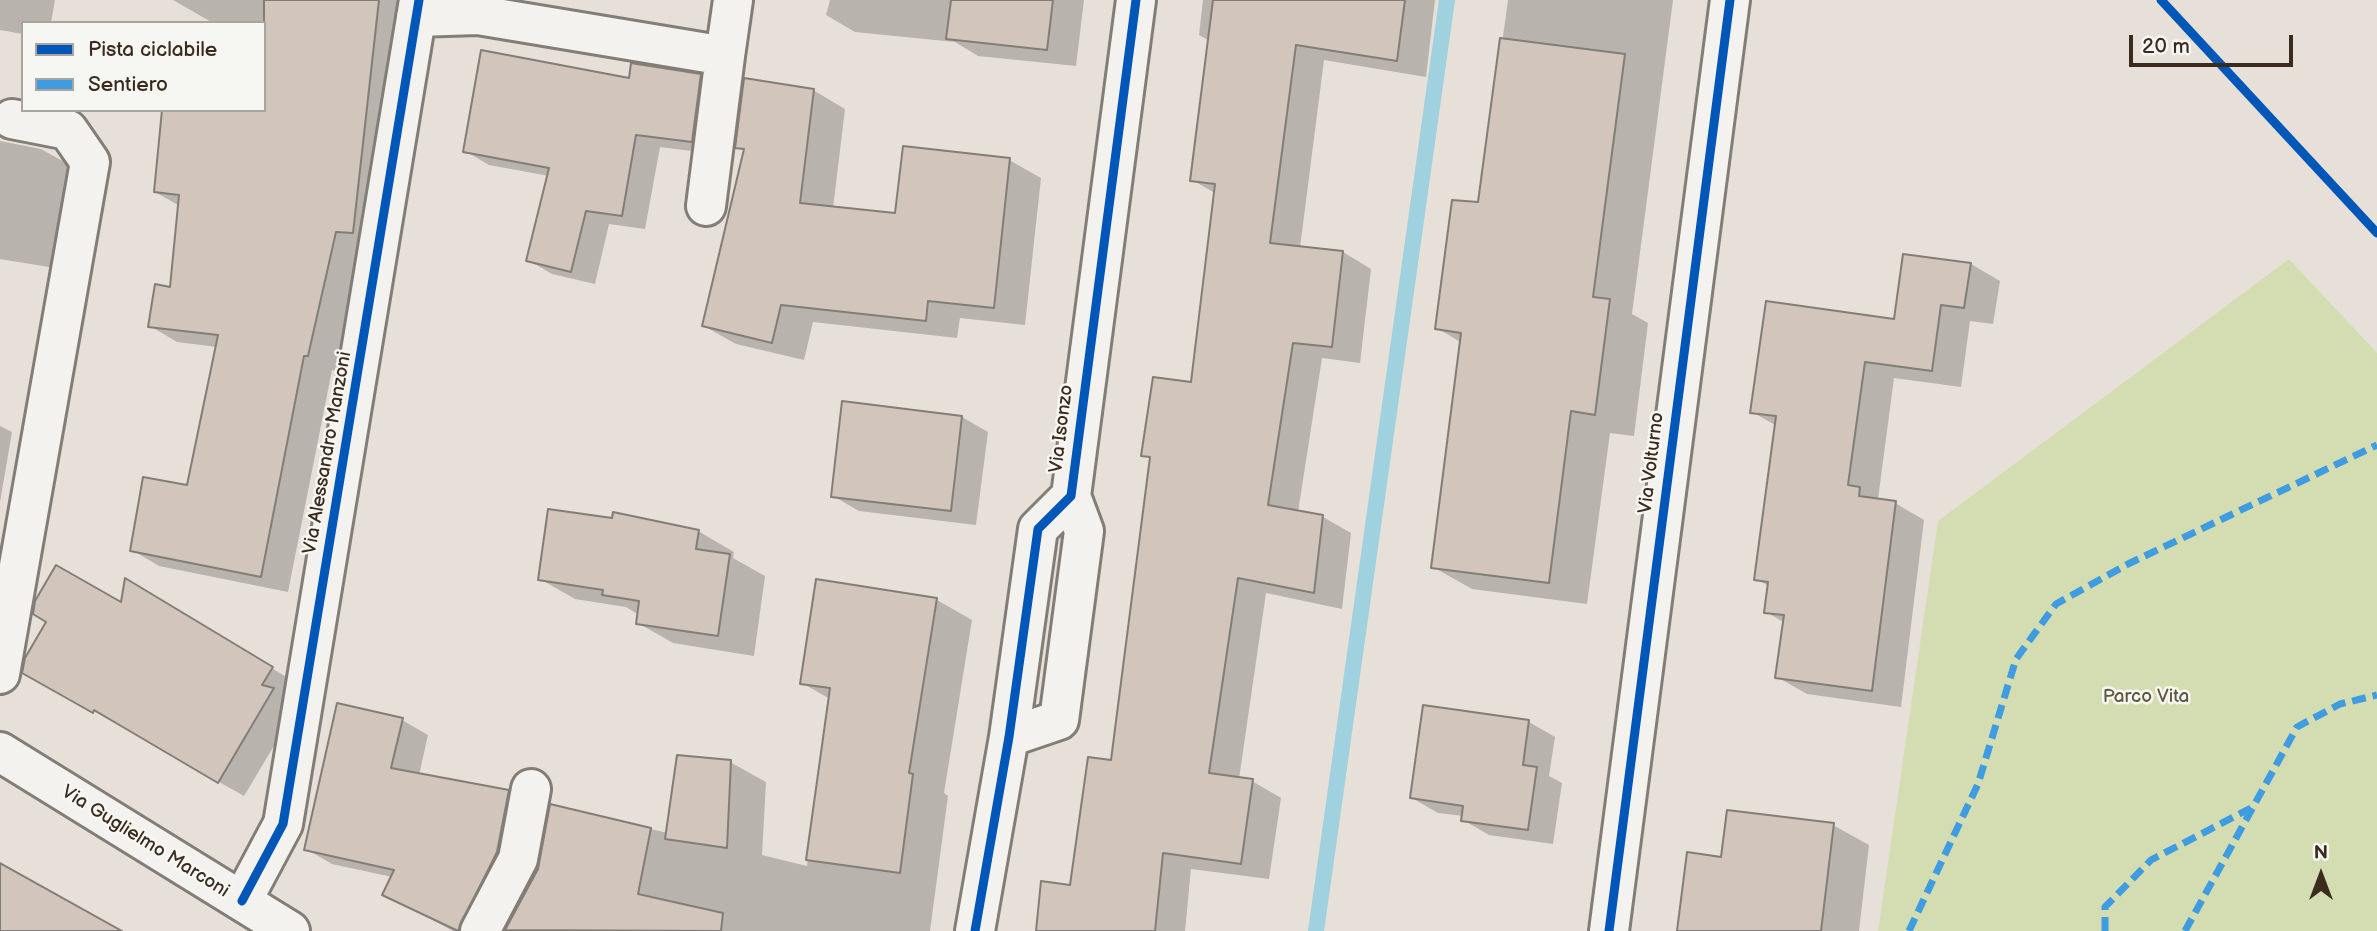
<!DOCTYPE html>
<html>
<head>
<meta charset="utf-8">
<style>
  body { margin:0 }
  #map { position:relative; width:2377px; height:931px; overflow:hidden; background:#e7e0d9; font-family:"Balsamiq Sans",sans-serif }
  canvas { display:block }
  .legend { position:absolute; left:21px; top:21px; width:245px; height:91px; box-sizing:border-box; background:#f6f6f2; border:2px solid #aba49d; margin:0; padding:9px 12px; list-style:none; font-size:21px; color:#3b2a1e }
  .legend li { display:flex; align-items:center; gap:14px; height:35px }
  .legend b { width:35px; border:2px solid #aba49d }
  .north { position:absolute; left:2286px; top:840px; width:70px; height:70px; -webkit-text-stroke:5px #f6f6f2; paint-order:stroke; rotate:0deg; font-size:19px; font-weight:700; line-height:28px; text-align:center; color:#3b2a1e }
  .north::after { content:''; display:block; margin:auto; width:24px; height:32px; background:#3b2a1e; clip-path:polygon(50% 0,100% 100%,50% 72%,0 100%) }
  .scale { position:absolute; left:2129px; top:35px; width:164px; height:32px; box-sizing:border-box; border:4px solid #3b2a1e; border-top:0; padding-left:9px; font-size:21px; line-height:24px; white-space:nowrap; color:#3b2a1e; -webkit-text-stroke:5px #f6f6f2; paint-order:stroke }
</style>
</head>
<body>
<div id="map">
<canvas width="2377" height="931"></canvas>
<ul class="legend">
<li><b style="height:9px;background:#0057b8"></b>Pista ciclabile</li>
<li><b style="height:9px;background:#3f9ce0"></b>Sentiero</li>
</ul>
<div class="north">N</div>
<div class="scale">20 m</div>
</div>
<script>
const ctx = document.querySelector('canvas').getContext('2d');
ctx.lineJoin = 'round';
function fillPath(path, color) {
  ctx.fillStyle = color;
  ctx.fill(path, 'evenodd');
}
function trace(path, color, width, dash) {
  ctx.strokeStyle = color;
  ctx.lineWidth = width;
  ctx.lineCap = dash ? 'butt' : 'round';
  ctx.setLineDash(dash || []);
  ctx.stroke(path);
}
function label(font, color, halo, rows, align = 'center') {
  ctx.font = font + ' "Balsamiq Sans",sans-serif';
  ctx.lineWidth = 5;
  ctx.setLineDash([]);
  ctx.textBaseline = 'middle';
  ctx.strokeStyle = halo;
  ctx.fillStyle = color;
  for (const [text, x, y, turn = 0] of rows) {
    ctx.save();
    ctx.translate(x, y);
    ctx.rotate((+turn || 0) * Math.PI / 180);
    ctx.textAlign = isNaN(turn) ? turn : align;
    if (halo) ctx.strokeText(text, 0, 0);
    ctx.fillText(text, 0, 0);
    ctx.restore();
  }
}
fillPath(new Path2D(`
  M2289,259L2377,353V931H1878L1938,521Z`), '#d3ddb1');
fillPath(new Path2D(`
  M0,0H55L51,23H23V34L0,30Z
  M173,0H416L335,371L332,370L288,592L159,566L132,550L189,487L217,347L177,342L150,326L172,289L180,206L155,192L264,110V23H213Z
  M830,0H1084L1076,66L978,56L955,42L855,32L826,15Z
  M1203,0H1435L1426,77L1324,60L1300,248L1343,252L1371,269L1360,363L1322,358L1298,512L1323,517L1351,533L1342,609L1266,593L1239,779L1252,781L1281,798L1269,879L1191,869L1185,931H1037L1071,886L1113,762L1151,459L1143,455L1192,384L1215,193L1192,180L1210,41L1199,35Z
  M1508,0H1673L1632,314L1648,323L1634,436L1610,433L1587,604L1472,589L1433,567L1462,343L1437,328L1480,204Z
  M700,76L724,89L715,154L660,147L645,229L609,224L595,284L552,274L528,260L549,176L489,165L465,151Z
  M813,90L845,109L833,208L897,215L1009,160L1041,178L1025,325L960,318L957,338L813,322L804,360L736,344L704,326L745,151L737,147Z
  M0,141L41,149L77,169L61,269L0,259Z
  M1905,256L1971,264L2000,281L1993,324L1970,321L1961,387L1894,378L1878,499L1895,503L1924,520L1901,707L1807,694L1777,677L1785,623L1766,612L1769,586L1756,579L1777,426L1752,412L1896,321Z
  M962,417L988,432L976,525L859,511L833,496Z
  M0,426L12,432L0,502Z
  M698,531L734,552L733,558L765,576L754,656L673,643L638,623L639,615L626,607L575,599L540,579Z
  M151,595L298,684L299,704L244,796L24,672L122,605Z
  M937,600L972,620L944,793L948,796L930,931H636L631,919L628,931L508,929L539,869L552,806L668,833L730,762L766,782L762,855L807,866L830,699L802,683Z
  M1424,707L1529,722L1555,737L1549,776L1562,783L1553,844L1489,835L1463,820L1464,816L1438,813L1412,798Z
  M402,720L428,735L419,775L508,791L534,806L489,931H453L384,894L392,877L332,864L306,849Z
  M1833,825L1869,845L1859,931H1679L1722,859Z`), '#0003');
trace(new Path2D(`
  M1316,931L1447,0`), '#9fd1de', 16);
const building = new Path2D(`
  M264,0H379L353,233L336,232L308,356H304L261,577L130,551L143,477L187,485L218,335L148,327L155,284L170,287L179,195L154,192L162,110H264Z
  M951,0H1053L1047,50L946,39Z
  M1213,0H1405L1397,61L1296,45L1270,243L1343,251L1332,347L1293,343L1268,505L1323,515L1314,593L1238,578L1209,773L1253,779L1241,864L1163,853L1155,931H1036L1041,881L1070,885L1088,757L1111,760L1150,457L1141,456L1153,377L1191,382L1215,184L1190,181Z
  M1500,38L1625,54L1593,297L1610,299L1595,415L1571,411L1549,583L1431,568L1461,333L1435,329L1452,200L1478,202Z
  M481,50L629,78L631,63L701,74L692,142L636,135L622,216L586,211L571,272L526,261L549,168L463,152Z
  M744,78L814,89L800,203L895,213L903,146L1010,158L994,308L928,301L926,321L781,305L772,343L702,326L744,149L735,148Z
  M1903,254L1971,263L1964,308L1941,305L1932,371L1865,362L1848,485L1860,487L1859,496L1896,501L1872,691L1775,678L1784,615L1764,613L1768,582L1754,580L1776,416L1750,413L1766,301L1894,319Z
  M842,401L962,416L951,511L831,497Z
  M548,509L612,518L613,512L699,530L696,549L730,554L718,636L636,624L639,601L602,595L603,590L538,580Z
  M56,565L121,602L125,578L273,667L262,685L274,688L218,783L94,710L93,713L22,673L25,658L46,622L33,614L35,601Z
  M816,579L937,598L909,773L913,774L900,873L806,860L830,688L800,684Z
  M337,703L403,718L391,768L509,790L497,852L458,931L382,895L394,870L304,850Z
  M1423,705L1529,720L1523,765L1537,767L1528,830L1461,821L1463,806L1410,798Z
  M677,755L731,760L727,848L665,839Z
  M550,804L651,828L638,894L723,913L721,931L505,930L538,869Z
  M1727,810L1834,823L1821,931H1677L1687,852L1721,857Z
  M0,863L122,931H0Z`);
fillPath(building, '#d2c5bc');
trace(building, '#837d77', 2);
const minor = new Path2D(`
  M416,17L478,15L725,56L733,0
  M706,206L725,56
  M0,674L90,162L68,130L12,119
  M1009,737L1059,720L1084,531L1071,496L1136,0
  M242,901L283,824L419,0
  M480,931L518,859L531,789
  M975,931L1009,737L1038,529L1071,496
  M1609,931L1730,0`);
const major = new Path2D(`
  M0,752L290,931`);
trace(minor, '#837d77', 44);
trace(major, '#837d77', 44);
trace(minor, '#f3f2ef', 38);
trace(major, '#f3f2ef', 38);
trace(new Path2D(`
  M1909,931L1978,784L2016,659L2056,604L2128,564L2377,445
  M2105,931V907L2151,860L2251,808
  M2185,931L2297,727L2340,704L2377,695`), '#3f9ce0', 7, [14, 7]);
trace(new Path2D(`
  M2161,0L2377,233
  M242,901L283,824L419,0
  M975,931L1009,737L1038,529L1071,496L1136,0
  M1609,931L1730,0`), '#0057b8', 9);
label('19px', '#3b2a1e', '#f6f6f2', [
  ["Via Isonzo",1062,429,-83],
  ["Via Alessandro Manzoni",328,453,-80],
  ["Via Volturno",1652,463,-83],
  ["Via Guglielmo Marconi",145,842,32]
]);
label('19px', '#5d563b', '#f6f6f2', [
  ["Parco Vita",2146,697]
]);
</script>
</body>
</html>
